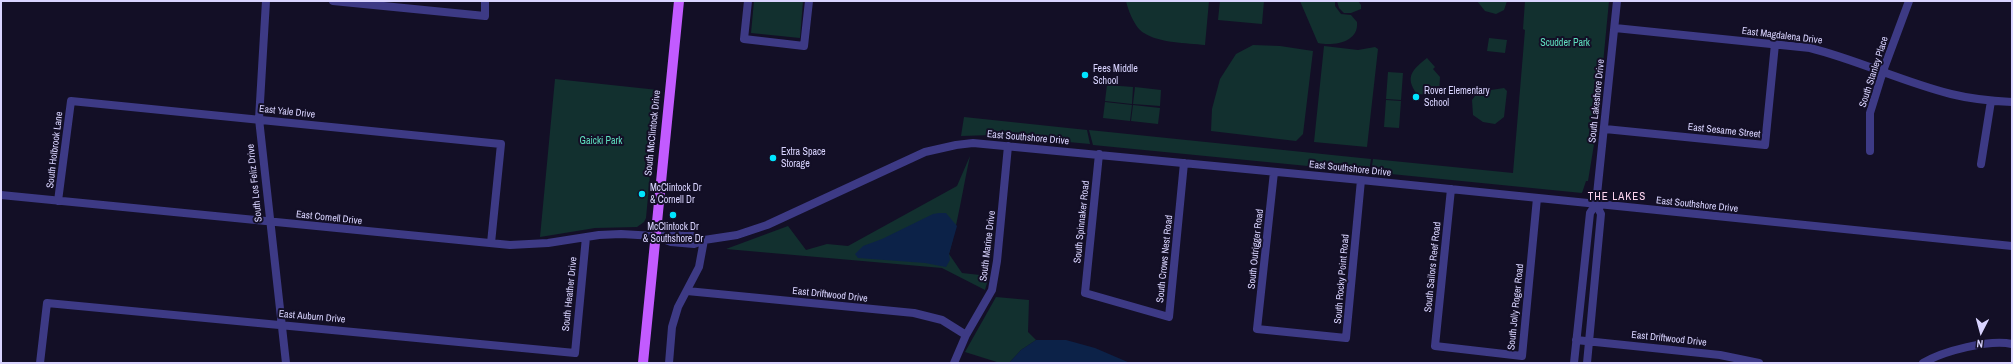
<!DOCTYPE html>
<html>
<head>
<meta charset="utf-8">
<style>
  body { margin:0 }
  #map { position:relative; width:2013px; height:364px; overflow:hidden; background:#130f26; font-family:"Archivo Narrow",sans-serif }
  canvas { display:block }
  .frame { position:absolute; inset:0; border:2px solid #d9d4ff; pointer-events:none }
  .north { position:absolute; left:1961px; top:312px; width:40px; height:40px; -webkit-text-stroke:3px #130f26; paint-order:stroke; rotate:186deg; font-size:11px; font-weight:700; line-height:16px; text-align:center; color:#d9d4ff }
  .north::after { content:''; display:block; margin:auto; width:14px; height:18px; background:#d9d4ff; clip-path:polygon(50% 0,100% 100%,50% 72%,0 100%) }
</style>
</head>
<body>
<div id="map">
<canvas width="2013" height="364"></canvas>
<div class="frame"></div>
<div class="north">N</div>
</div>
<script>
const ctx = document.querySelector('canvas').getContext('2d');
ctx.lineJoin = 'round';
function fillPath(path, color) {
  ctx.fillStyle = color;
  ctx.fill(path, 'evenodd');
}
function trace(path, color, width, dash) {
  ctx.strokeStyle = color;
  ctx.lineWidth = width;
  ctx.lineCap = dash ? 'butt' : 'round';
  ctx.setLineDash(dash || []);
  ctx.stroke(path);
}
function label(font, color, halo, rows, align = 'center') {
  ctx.font = font + ' "Archivo Narrow",sans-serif';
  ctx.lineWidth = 4;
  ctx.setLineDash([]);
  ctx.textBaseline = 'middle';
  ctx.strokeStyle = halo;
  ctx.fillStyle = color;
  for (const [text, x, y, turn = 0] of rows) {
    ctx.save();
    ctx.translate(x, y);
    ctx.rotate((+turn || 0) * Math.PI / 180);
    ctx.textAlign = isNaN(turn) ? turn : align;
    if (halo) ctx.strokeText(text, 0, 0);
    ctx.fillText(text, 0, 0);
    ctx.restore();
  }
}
fillPath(new Path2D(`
  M754,1H803L800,38L751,33Z
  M1126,1H1209L1205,45C1187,43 1159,43 1144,33C1135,28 1128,10 1126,1Z
  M1220,1H1264L1262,24L1218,20Z
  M1300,1H1335V6L1341,14L1351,15L1357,22C1359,43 1333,46 1318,43Z
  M1337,1H1358L1361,5V9L1351,13H1344L1339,8Z
  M1477,1L1503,2L1507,1L1504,10L1496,14L1485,11Z
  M1525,1H1609L1597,126L1588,181H1586L1582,193L1371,172L1373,159L1513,173L1525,30L1523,29Z
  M1489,38L1507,40L1505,53L1487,51Z
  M1253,45L1280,46L1313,51L1303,134L1296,141L1211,131L1212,109L1220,79L1236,54Z
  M1324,46L1358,50L1375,47L1378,49L1367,147L1314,142Z
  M1427,58L1435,67L1433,69L1440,77L1439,94L1436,95L1417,94C1404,77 1413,69 1427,58Z
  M1388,72L1403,73L1401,100L1386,99Z
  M555,79L658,90L646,218L644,222L637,227L595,228L540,237Z
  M1107,85L1133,87L1132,104L1105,101Z
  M1135,87L1161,90L1160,106L1133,104Z
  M1504,88L1507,91L1504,117L1495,124L1483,122L1473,115L1472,100L1478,92Z
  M1386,100L1401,101L1399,128L1384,127Z
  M1105,102L1132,105L1130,121L1103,118Z
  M1133,105L1160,108L1158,124L1131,121Z
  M964,117L1087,130L1090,144L992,135L961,136Z
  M1089,130L1371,159L1369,172L1093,145Z
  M970,156C963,188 958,222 949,254L962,273L989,276L985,290L942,268L726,249L788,226L806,250L827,244L848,246L957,186Z
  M996,297L1029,300L1028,332L1036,340L1021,350L1009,363H1000L965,352Z`), '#12302f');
fillPath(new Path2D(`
  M939,213H946L957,226L949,254L950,260L946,267L925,263L858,258L855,254L863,246L882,239L933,214Z
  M1036,340H1066L1095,348L1130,363H1009L1021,350Z`), '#0c2248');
trace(new Path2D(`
  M266,1L259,119L286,363
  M333,1L485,16V1
  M748,1L744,39L804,46L809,1
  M1615,28L1810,48C1858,60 1903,82 1951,94C1971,99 1992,101 2012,102
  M1605,129L1765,145L1775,44
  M1870,151V113L1883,71L1909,1
  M1099,154L1085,293L1169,317L1184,163
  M1981,164L1991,101
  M1274,172L1257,329L1346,338L1361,180
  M1451,189L1435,346L1522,356L1537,198
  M1,195L510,245L548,243L599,235L621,234L655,236L673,234L693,236L704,240
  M58,201L71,101L501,144L491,243
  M655,236L671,242L694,244L704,240L737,235L767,225L925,152L956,145L973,143L1361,180L2012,246
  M687,291L914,313L942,320L966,335
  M1576,340L1720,355L1759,363
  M40,363L47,303L575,353L586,237
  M669,363L672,327L678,307L699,267L704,240
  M954,363L966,335L992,290L997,261L1008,146
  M1574,363L1590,213L1596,204L1617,1
  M1587,363L1601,214L1596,204
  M1923,363C1943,351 1990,339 2012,344`), '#3d3a85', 8);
trace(new Path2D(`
  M643,363L679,1`), '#c25bff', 10);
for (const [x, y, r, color] of [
  [1085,75,4,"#00e5ff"],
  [1416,97,4,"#00e5ff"],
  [773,158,4,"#00e5ff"],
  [642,194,4,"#00e5ff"],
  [673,215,4,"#00e5ff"]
]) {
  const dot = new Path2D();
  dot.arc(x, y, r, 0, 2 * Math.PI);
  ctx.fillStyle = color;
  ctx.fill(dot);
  trace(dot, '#130f26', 1.5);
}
label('10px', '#d9d4ff', '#130f26', [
  ["East Magdalena Drive",1782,36,7],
  ["South Stanley Place",1874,72,-72],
  ["South Lakeshore Drive",1597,101,-84],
  ["East Yale Drive",287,112,6],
  ["East Sesame Street",1724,131,6],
  ["South McClintock Drive",653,133,-84],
  ["East Southshore Drive",1028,138,5],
  ["South Holbrook Lane",55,150,-83],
  ["East Southshore Drive",1350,169,6],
  ["South Los Feliz Drive",255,183,-96],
  ["East Southshore Drive",1697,205,6],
  ["East Cornell Drive",329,218,6],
  ["South Spinnaker Road",1082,222,-84],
  ["South Marine Drive",988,246,-83],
  ["South Outrigger Road",1256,249,-84],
  ["South Crows Nest Road",1165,259,-84],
  ["South Sailors Reef Road",1433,267,-84],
  ["South Rocky Point Road",1342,279,-85],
  ["South Heather Drive",570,294,-84],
  ["East Driftwood Drive",830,295,6],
  ["South Jolly Roger Road",1516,307,-84],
  ["East Auburn Drive",312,317,5],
  ["East Driftwood Drive",1669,339,6]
]);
label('10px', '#5fe0c0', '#130f26', [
  ["Scudder Park",1565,43],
  ["Gaicki Park",601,141]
]);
label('10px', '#d9d4ff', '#130f26', [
  ["Fees Middle",1093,69],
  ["School",1093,81],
  ["Rover Elementary",1424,91],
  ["School",1424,103],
  ["Extra Space",781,152],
  ["Storage",781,164],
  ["McClintock Dr",650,188],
  ["& Cornell Dr",650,200],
  ["McClintock Dr",673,227,"center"],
  ["& Southshore Dr",673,239,"center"]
], 'left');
ctx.letterSpacing = '1px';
label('11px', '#ffd6f0', '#130f26', [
  ["THE LAKES",1617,197]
]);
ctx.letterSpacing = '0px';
</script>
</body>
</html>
